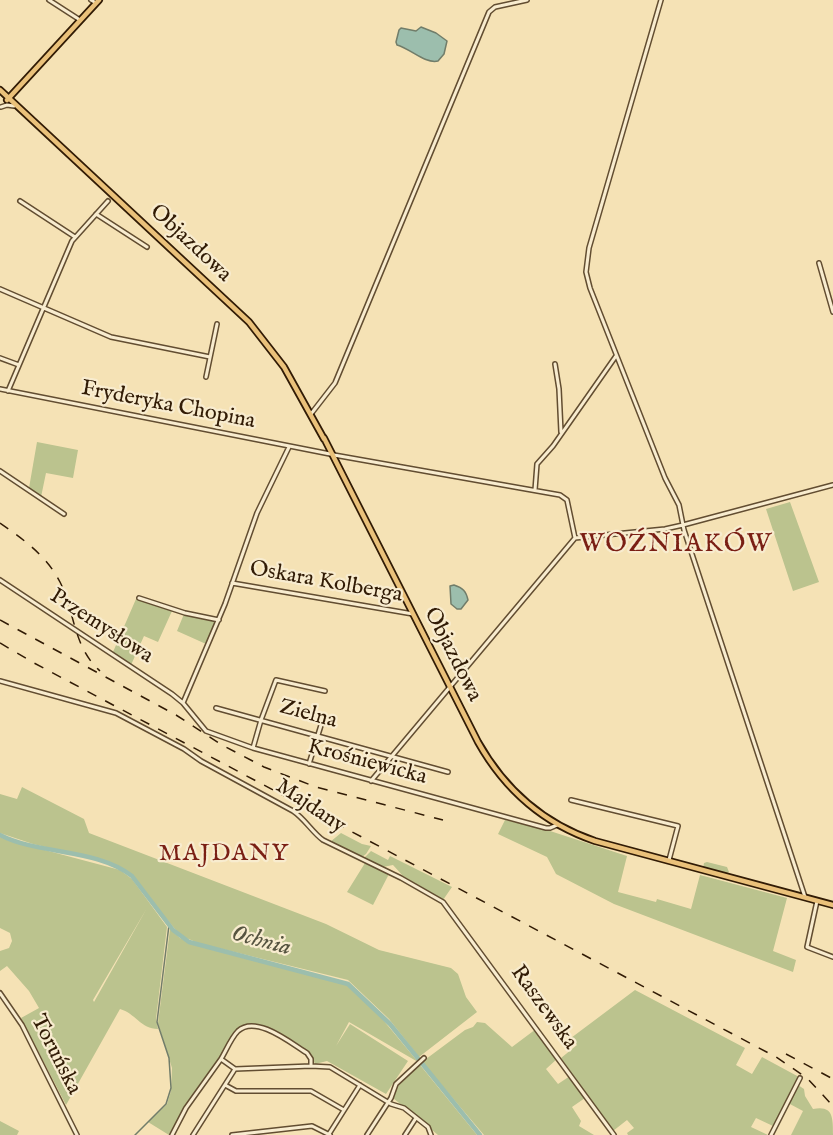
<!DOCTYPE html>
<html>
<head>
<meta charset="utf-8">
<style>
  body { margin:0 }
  canvas { display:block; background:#f5e2b5 }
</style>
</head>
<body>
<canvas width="833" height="1135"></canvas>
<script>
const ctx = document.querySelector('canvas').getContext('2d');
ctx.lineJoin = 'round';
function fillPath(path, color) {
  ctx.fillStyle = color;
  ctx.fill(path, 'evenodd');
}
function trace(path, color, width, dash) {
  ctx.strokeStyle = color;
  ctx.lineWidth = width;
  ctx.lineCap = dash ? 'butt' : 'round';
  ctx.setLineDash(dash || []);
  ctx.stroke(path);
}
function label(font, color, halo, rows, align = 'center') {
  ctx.font = font + ' "IM FELL English",serif';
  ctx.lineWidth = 4.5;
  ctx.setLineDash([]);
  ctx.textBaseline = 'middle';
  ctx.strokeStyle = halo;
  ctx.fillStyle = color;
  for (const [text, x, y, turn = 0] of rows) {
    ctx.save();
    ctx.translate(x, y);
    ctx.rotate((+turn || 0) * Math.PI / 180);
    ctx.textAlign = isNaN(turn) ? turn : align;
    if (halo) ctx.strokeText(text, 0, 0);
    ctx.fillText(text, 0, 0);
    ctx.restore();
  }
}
fillPath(new Path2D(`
  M37,442L78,450L73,478L46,473L41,497L29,488Z
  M790,502L819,582L793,591L766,509Z
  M136,599L172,611L158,642L144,636L131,665L113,652Z
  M184,614L216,620L206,644L177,631Z
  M22,787L84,819L89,833L326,924L379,950L451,968L458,974L466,997L477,1012L419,1057L389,1019L348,980L198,943L184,937L175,929L127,871L106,861L33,844L0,833V794L17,799Z
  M505,820L547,830L627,856L618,892L656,902L657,899L691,909L700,875L787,898L773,951L796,960L793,972L614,904L556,874L547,857L498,834Z
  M341,833L362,844L371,846L366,854L362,857L330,842Z
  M0,837L7,840L120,870L132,879L167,927L156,1019L158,1029C141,1029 135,1013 120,1009L66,1105L21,1018L39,1008L29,991L7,966L0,971V951L9,948L12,941L10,933L0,928ZM147,908L94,1002L93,1000Z
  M371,851L388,860L390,856L452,887L443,900L403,876L393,865L383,867L364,858Z
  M707,862L727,867L729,872L726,874L703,868L704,863Z
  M365,863L389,874L373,905L347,892Z
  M170,929L180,938L194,945L350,986L379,1015L418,1062L349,1022L336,1046L350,1024L408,1061L386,1094L327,1061L315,1064L311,1054L266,1027H242L199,1086L169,1135L148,1122L167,1104L171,1091L172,1068L158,1023Z
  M635,990L745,1048L736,1065L752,1074L762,1057L799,1077L773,1126L756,1118L751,1127L768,1135H628L627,1133L634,1128L627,1120L613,1131L561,1058L577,1045L571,1038Z
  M477,1022L485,1023L512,1047L536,1029L558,1058L546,1069L558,1084L570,1076L585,1098L572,1107L581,1121L579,1126L594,1135H484L422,1062L465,1030L473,1027Z
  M420,1065L477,1135H438L393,1098L396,1088Z
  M798,1085L804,1089L805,1096L813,1109C833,1105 833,1117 833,1135H791L803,1111L788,1103Z
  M0,1121L19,1131L17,1135H0Z`), '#bbc38e');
const water = new Path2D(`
  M421,27L436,33L447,41L444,54L438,61C425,64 411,49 397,45L396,42L399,30L401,28L416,31Z
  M454,585C463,588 466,591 468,600L461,609H457L451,604L450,586Z`);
fillPath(water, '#9cbead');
trace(water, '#717d6a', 1.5);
trace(new Path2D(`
  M135,1135L166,1104L171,1088L169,1058L157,1022L169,925`), '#717d6a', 1.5);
trace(new Path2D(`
  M0,835C39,855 96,848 132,876L173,930L189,942L348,984L390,1024L480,1135`), '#9cbead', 4.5);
const minor = new Path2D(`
  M49,0L80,20
  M91,0L96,3
  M661,0L589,248L586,272L590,288L665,478L679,505L684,530L805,897
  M1,107L7,105L14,106
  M20,201L75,237
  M96,214L147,247
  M819,263L833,312
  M0,289L111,337L210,357
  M0,358L19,365
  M555,364L559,389L561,432
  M206,377L217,324
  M0,389L330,454
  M8,391L72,241L108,201
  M311,414L335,383L489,12L495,7L527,0
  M334,455L560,495L567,500L575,538
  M0,471L64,514
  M535,490L537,464L553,446L616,356
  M0,580L172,694L183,703L206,731L253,748L546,828H550L557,825
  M232,583L413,614
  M139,598L185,613L219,620
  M0,681L116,713L184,749L201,761L293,811C305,819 312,832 323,840L401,878L443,902L614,1135
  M183,703L225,604L257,513L289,447
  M216,708L448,772
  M253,748L261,720L276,680L325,691
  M309,764L322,722
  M371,781L575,538L665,529L683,525L833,485
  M571,800L678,826L669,860
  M817,901L807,947L833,957
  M0,993L22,1025L77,1135
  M235,1069L221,1059C226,1051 231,1038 238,1031C256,1014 292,1044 307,1053L311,1059V1066L330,1067L391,1104L404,1108L428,1127L431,1135
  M235,1069L311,1066
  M225,1085L236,1091H311L344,1110
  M329,1134L360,1085
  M172,1135L186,1108L221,1059
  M193,1135L235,1069
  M232,1135L312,1126L330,1135
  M367,1135L391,1098L396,1084L424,1058
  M405,1135L416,1118
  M771,1135L800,1078`);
const major = new Path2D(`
  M0,90L249,322L284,367L324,439
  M7,100L99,0
  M324,438L478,742C505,790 542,823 595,841L833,905`);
trace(minor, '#624d31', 6);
trace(major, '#311b05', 8);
trace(minor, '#f8eccf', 3);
trace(major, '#eac17a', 4.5);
trace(new Path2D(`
  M0,523C24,540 46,555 60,582C75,612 73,647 100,671
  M0,620L176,715L222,745L264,767L316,787L443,820
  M0,643L34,663L776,1057L807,1078L833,1106
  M786,1054L833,1079`), '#311b05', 1.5, [10, 10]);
label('22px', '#311b05', '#f8eccf', [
  ["Objazdowa",190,244,43],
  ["Fryderyka Chopina",168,406,11],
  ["Oskara Kolberga",326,583,10],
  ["Przemysłowa",101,627,33],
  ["Objazdowa",452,655,63],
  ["Zielna",308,715,15],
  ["Krośniewicka",367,763,15],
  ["Majdany",310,807,34],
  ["Raszewska",543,1008,54],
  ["Toruńska",55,1055,63]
]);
ctx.letterSpacing = '1.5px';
label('24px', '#7a1f14', '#f8eccf', [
  ["MAJDANY",224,855]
]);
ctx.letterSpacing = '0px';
label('italic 24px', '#565440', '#f8eccf', [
  ["Ochnia",261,942,15]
]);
ctx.letterSpacing = '1.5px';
label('26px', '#7a1f14', '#f8eccf', [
  ["WOŹNIAKÓW",676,546]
]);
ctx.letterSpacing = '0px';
</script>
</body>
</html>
